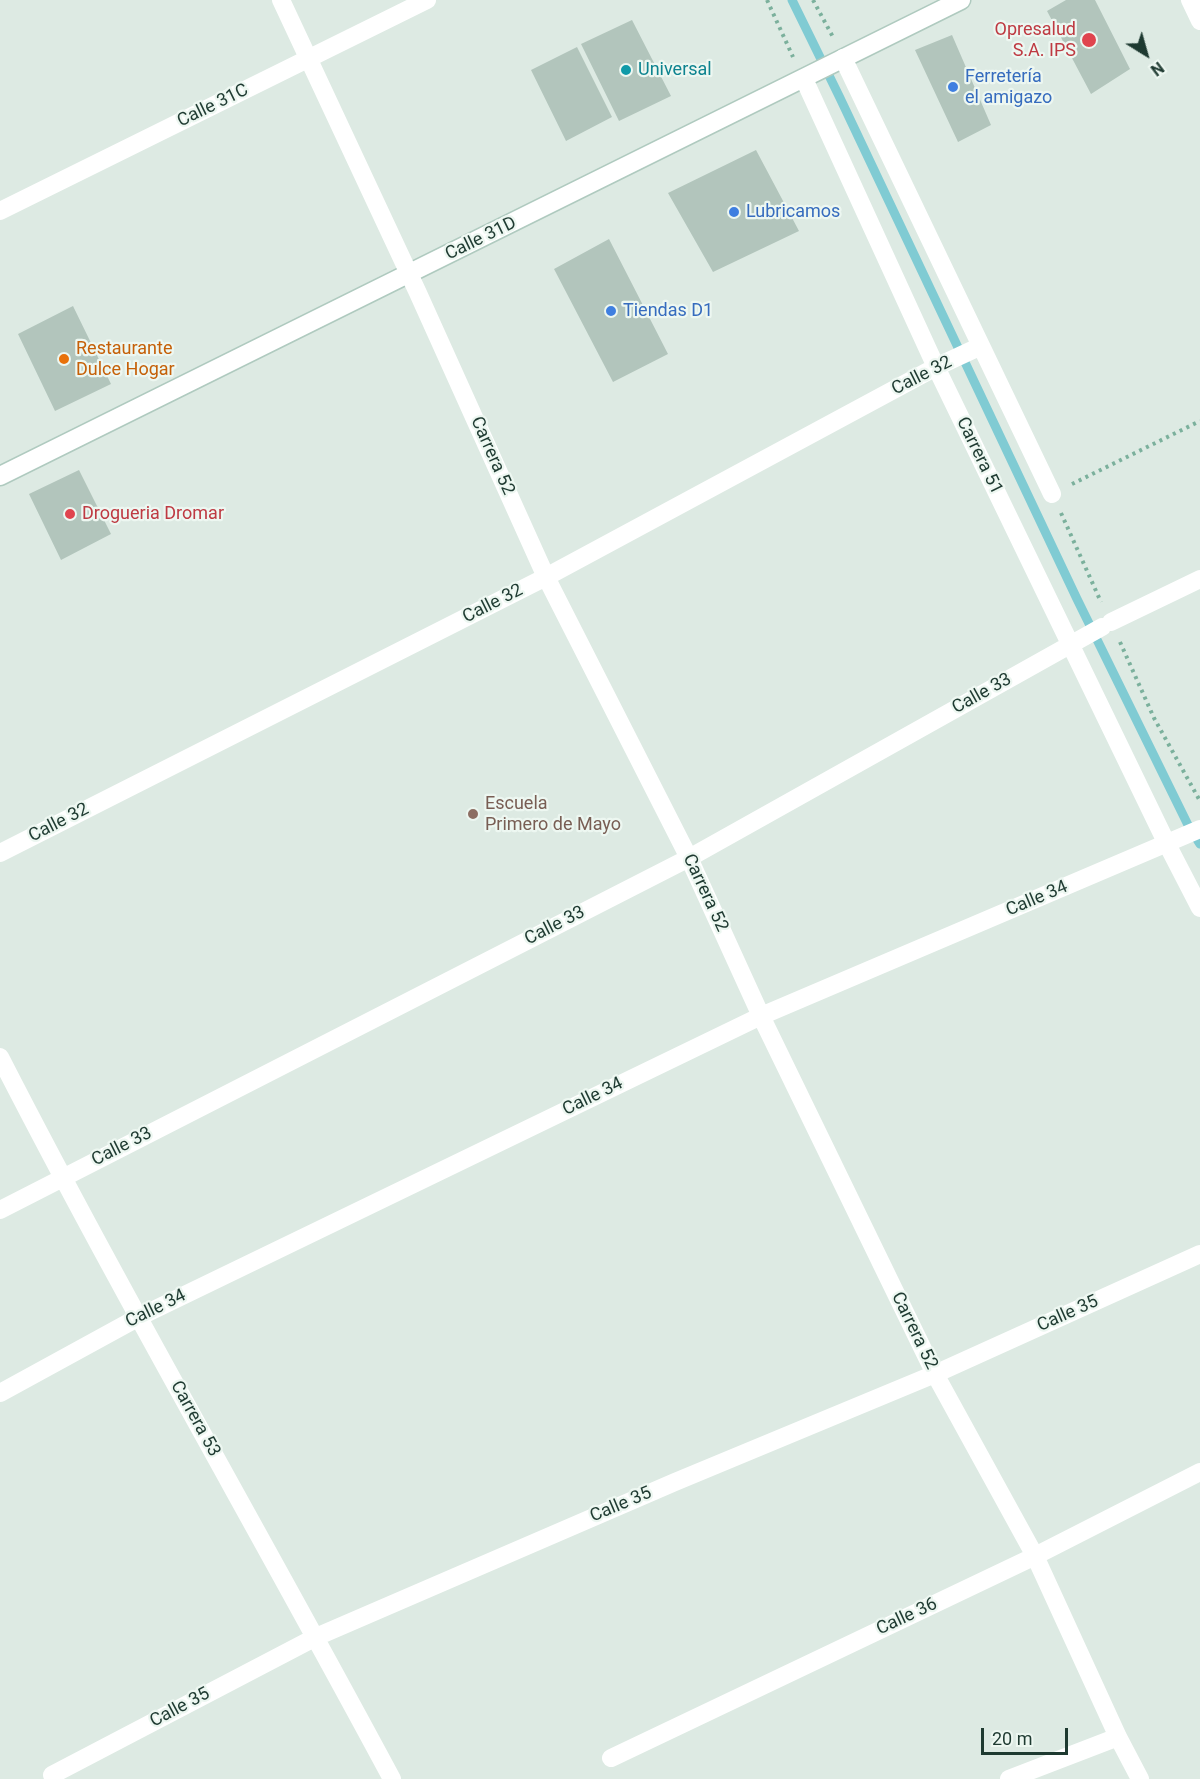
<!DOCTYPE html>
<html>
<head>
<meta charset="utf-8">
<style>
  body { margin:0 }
  #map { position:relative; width:1200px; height:1779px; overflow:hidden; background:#ddeae3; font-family:Roboto,sans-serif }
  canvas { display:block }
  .north { position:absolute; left:1116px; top:24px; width:60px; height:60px; -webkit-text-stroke:4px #edf7f1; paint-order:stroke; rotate:143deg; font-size:16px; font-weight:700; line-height:24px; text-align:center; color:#1e3a31 }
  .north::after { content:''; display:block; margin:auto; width:21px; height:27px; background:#1e3a31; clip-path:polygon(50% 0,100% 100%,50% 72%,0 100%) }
  .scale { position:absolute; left:981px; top:1728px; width:87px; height:27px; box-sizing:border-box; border:3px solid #1e3a31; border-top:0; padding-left:8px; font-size:18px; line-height:21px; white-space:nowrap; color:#1e3a31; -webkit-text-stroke:4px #edf7f1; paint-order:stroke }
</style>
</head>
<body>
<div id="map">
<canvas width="1200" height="1779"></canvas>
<div class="north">N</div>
<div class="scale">20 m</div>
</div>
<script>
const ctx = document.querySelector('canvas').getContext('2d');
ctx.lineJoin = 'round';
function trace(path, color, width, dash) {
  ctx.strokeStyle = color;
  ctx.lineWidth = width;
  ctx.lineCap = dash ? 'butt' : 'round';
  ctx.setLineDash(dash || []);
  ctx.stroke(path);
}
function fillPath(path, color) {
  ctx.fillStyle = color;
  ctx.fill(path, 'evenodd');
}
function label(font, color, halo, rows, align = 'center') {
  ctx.font = font + ' Roboto,sans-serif';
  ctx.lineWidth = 4.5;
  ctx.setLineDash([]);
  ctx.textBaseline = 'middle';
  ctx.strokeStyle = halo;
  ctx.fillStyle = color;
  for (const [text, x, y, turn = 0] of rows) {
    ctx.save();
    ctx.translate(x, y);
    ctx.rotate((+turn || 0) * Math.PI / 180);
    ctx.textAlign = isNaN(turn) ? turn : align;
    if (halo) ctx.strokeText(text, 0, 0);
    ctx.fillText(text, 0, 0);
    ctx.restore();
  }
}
trace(new Path2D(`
  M792,0L840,98L1077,599L1188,825L1200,844`), '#80cbd3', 9);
fillPath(new Path2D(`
  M1066,0H1095L1130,69L1091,94L1047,11Z
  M632,20L671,96L619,121L581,44Z
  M952,35L991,125L958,142L915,50Z
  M577,47L612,117L566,141L531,70Z
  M756,150L799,231L713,272L668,193Z
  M609,239L668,354L613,382L554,269Z
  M73,306L111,384L55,411L18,334Z
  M79,470L111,534L61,560L29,494Z`), '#b2c5bc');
const secondary = new Path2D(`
  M0,476L961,0`);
trace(secondary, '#afcabf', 21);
trace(new Path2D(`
  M767,0L793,57
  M813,0L834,39
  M1072,484L1200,421
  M1061,513L1101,602
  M1120,642L1154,718L1200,801`), '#7bb09c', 4, [3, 4.5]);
trace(new Path2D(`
  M281,0L418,293L546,577L689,858L761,1016L935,1374L1035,1556L1118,1737L1140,1779
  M1190,0L1200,21
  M843,58L1052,494
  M804,79L936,367L1167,844L1200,908
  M0,211L427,0
  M1111,622L1200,579
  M0,853L546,577L936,367L981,346
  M0,1057C125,1301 263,1538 392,1779
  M0,1210L689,858L1102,627
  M0,1393L139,1317L761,1016L1200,829
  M611,1758L1035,1556L1200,1472
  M52,1775L316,1637L675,1482L935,1374L1200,1254
  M1009,1779L1118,1737`), '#fff', 18);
trace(secondary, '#fff', 18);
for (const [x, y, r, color] of [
  [1089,40,8,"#e0444e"],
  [626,70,6,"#0f9aa8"],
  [953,87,6,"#3f7fe0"],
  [734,212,6,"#3f7fe0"],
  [611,311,6,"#3f7fe0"],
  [64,359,6,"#e8710a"],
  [70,514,6,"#e0444e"],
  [473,814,6,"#8d6e63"]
]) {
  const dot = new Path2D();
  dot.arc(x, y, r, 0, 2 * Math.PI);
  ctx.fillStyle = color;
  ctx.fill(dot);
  trace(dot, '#edf7f1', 2);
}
label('18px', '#be3a42', '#edf7f1', [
  ["Opresalud",1076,30],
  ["S.A. IPS",1076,51],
  ["Drogueria Dromar",82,514,"left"]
], 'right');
label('18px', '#0d838f', '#edf7f1', [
  ["Universal",638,70]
], 'left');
label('18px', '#366cbe', '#edf7f1', [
  ["Ferretería",965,77],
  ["el amigazo",965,98],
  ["Lubricamos",746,212],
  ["Tiendas D1",623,311]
], 'left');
label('18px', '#1e3a31', '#edf7f1', [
  ["Calle 31C",213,106,-26],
  ["Calle 31D",481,239,-26],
  ["Calle 32",922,376,-27],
  ["Carrera 52",492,456,66],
  ["Carrera 51",979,456,64],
  ["Calle 32",493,604,-27],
  ["Calle 33",982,694,-29],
  ["Calle 32",59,823,-27],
  ["Carrera 52",705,893,65],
  ["Calle 34",1037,899,-23],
  ["Calle 33",555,926,-27],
  ["Calle 34",593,1097,-26],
  ["Calle 33",122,1147,-27],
  ["Calle 34",156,1309,-26],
  ["Calle 35",1068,1314,-24],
  ["Carrera 52",914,1331,64],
  ["Carrera 53",195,1419,61],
  ["Calle 35",621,1505,-23],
  ["Calle 36",907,1617,-25],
  ["Calle 35",180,1708,-28]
]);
label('18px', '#c56008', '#edf7f1', [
  ["Restaurante",76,349],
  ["Dulce Hogar",76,370]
], 'left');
label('18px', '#785e54', '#edf7f1', [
  ["Escuela",485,804],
  ["Primero de Mayo",485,825]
], 'left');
</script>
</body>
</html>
